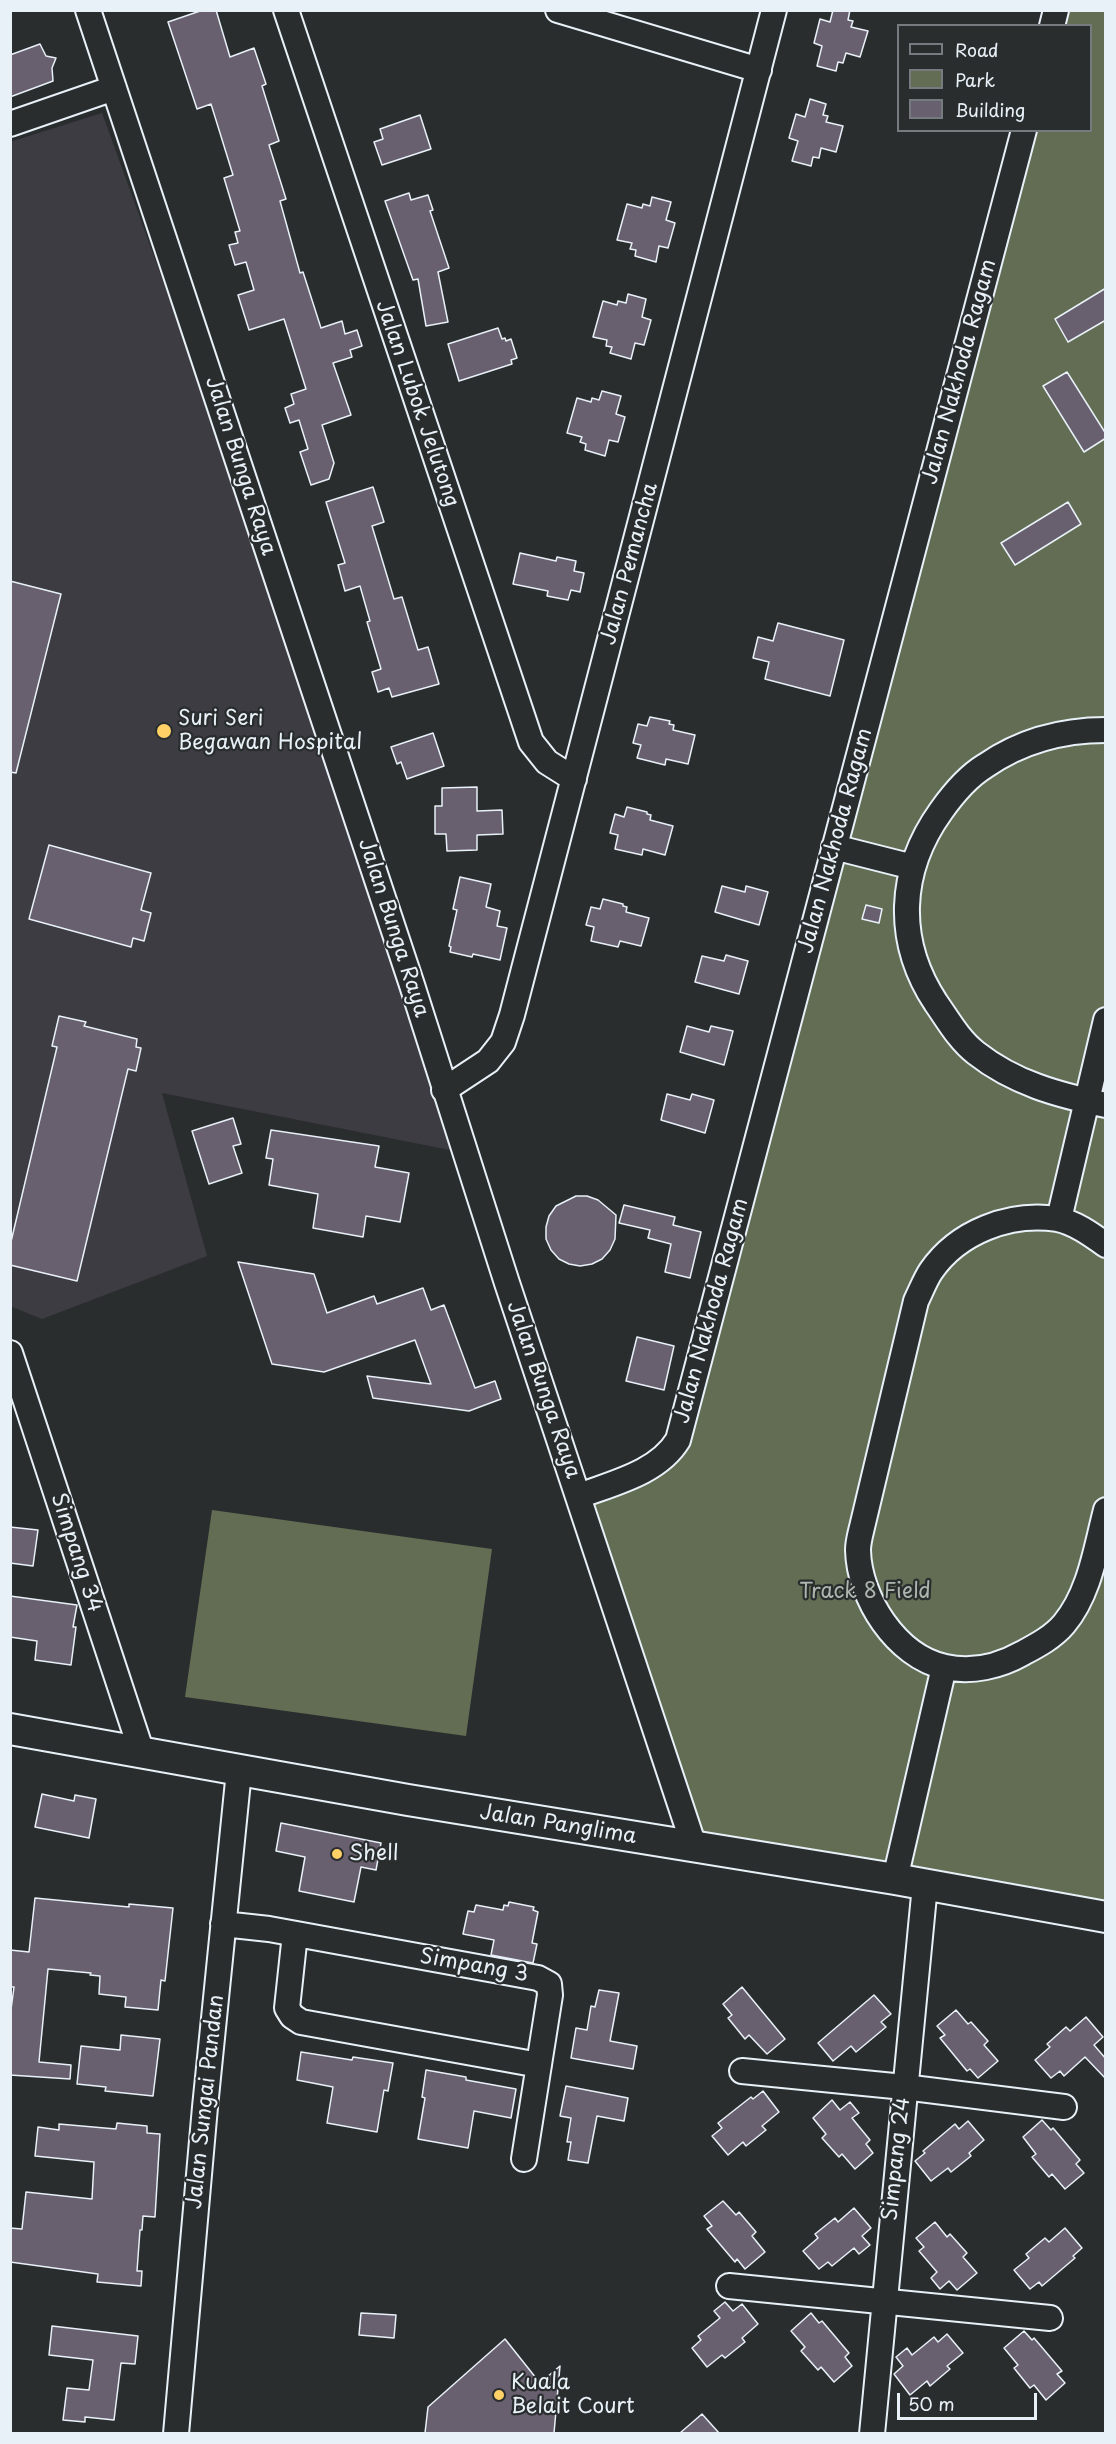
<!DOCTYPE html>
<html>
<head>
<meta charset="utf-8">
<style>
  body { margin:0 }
  #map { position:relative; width:1116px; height:2444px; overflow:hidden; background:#2a2d2e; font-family:"Playpen Sans",sans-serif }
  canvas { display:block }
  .frame { position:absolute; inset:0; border:12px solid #e8f1f8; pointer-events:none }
  .legend { position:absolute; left:897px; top:24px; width:195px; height:108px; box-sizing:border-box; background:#2a2d2e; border:2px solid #767b7f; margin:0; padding:8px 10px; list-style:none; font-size:18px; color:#e8f1f8 }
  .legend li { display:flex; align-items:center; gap:12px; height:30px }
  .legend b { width:30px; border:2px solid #767b7f }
  .scale { position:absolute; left:897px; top:2393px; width:140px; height:27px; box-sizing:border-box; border:3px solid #e8f1f8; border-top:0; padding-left:8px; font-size:18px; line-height:21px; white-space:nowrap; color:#e8f1f8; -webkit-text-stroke:4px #2a2d2e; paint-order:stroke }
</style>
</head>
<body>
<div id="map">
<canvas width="1116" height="2444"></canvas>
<div class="frame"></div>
<ul class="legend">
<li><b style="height:8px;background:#2a2d2e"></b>Road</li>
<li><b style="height:16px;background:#626d54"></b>Park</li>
<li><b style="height:16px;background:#685f6f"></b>Building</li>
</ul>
<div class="scale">50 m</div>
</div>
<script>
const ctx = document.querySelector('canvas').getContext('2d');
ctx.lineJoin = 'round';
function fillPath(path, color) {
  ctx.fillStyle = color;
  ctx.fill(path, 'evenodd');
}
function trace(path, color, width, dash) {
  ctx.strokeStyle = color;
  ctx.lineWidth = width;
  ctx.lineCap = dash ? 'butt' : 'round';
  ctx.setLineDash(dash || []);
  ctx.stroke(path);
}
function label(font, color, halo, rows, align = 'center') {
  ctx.font = font + ' "Playpen Sans",sans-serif';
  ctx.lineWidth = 4.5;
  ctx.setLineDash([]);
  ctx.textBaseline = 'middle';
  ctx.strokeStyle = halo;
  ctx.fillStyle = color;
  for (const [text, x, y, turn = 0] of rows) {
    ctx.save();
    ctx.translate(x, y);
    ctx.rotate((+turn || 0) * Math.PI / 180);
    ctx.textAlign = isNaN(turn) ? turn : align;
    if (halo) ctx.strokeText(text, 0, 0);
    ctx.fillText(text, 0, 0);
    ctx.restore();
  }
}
fillPath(new Path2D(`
  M102,113L234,477L403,985L450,1150L162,1093L207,1256L42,1319L10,1306V142Z`), '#3d3c42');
fillPath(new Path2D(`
  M1057,11H1105V1917L694,1846L579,1496L663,1459L1025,131L1090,130V26L1053,25Z
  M212,1510L492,1549L466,1736L185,1697Z`), '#626d54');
const building = new Path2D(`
  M203,10H216L230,57L254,48L266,84L262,86L279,141L269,145L286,199L280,201L300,273L303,272L321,328L342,321L345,334L357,330L362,346L350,350L352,357L333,363L351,415L322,425L334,463L329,479L311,485L300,452L308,449L299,420L290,423L285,408L294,404L291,394L306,389L284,319L249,330L238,295L254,290L246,262L235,265L229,245L238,243L235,232L240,231L224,178L233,175L211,104L197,109L168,22Z
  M833,10H850L848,20L853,21L851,27L868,31L860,57L846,53L843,63L838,62L836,71L817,66L822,46L814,43L820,19L830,22Z
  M40,44L46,56L56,58L52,68L53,81L10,97V55Z
  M810,99L826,104L823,115L828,116L826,122L843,126L836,152L821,148L819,158L813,157L811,166L792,161L798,141L789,138L796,114L805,117Z
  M420,115L431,149L382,165L374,142L383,139L380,129Z
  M409,193L411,200L428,195L433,210L430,211L449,268L438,272L448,322L426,326L418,279L413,280L385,201Z
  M652,197L671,202L666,220L675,223L668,248L659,246L656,262L635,256L636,250L630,249L632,243L617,240L627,204L642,208L643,204L650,206Z
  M1106,288V320L1068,342L1055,319Z
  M628,294L646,299L642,317L651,320L644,345L635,343L631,359L610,353L612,347L606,346L607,340L593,337L603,301L617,305L618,301L626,303Z
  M498,328L502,339L505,338L506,341L511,339L517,358L511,360L512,364L459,381L448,344Z
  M1067,372L1106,434V438L1084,452L1043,386Z
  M602,391L621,396L616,414L625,417L618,442L609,440L605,456L585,450L586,444L580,442L582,437L567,433L577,398L591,402L592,398L599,400Z
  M373,487L384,522L372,526L394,599L402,597L418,650L428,647L439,684L392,697L389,688L378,692L372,672L381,669L367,622L370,621L360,586L345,591L338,565L345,563L326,502Z
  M1068,502L1081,524L1015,565L1001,543Z
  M520,553L556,561L557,557L576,561L574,571L584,573L580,592L571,590L568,600L547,596L548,591L513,584Z
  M10,581L61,594L16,773L10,772Z
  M778,623L844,640L830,696L765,679L769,662L753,658L758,637L773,641Z
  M650,717L670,721L669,724L674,725L673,730L695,735L688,764L666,759L665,765L637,758L641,745L633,743L638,724L647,726Z
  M433,733L444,766L407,779L401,762L397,764L391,747Z
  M477,787V811L502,810L503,834L477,835V850L447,851L446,834H435V806H442V788Z
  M627,807L647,812V814L651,815L650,820L673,826L665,855L643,849L642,855L615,849L618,835L610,833L615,814L624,817Z
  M49,845L151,873L141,910L151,913L144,941L133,938L131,947L29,919Z
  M460,877L491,884L486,907L500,911L497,926L507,928L500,960L473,954L472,957L450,952L451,947L449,946L457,910L453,909Z
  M722,886L745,892L746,886L768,892L759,925L715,912Z
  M603,899L623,904V906L627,907L626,912L649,918L641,946L620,941L618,947L591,941L594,927L586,925L591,907L600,909Z
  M866,905L882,909L879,923L862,919Z
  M726,955L748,961L739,994L695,982L702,956L724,961Z
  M59,1016L86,1022L84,1026L137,1039L136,1047L141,1048L136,1071L128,1069L77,1281L10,1265V1246L57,1047L52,1046Z
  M687,1026L709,1032L711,1026L733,1031L724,1065L680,1052Z
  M667,1094L690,1100L692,1094L714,1100L705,1133L661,1120Z
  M233,1118L241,1144L233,1146L242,1173L209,1184L192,1131Z
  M271,1130L379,1146L375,1167L409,1173L400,1222L366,1216L363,1237L313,1228L318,1194L269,1185L273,1159L266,1158Z
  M576,1196H587L598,1200L616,1215L615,1239L610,1250L602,1259L592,1264L580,1266L569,1264L559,1259L551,1250L546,1239V1227L549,1216L556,1206Z
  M624,1205L675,1217L673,1225L701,1232L690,1278L665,1272L671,1244L648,1238L650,1230L619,1223Z
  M238,1262L314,1274L327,1313L374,1296L377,1304L423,1288L431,1310L444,1305L475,1388L495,1381L501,1399L469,1411L373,1398L367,1376L431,1384L415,1340L324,1372L272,1364Z
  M637,1337L674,1346L664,1390L626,1381Z
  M10,1527L38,1530L33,1566L10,1563Z
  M10,1596L77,1605L73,1627H76L71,1665L35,1660L37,1641L10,1637Z
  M42,1794L74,1801L75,1795L96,1799L89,1838L35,1827Z
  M281,1823L381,1843L376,1870L361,1867L354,1902L299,1891L305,1857L276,1851Z
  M35,1898L129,1907V1904L173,1908L165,1981L161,1980L158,2010L125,2007L126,1997L99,1994L100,1976L90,1975L91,1973L48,1969L39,2062L71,2065L70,2079L10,2075V2017L14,1987H10V1950L29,1952Z
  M509,1902L534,1907L533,1910L538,1912L532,1943L537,1944L533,1963L491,1955L494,1940L463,1934L468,1911L474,1912L476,1905L503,1910L504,1905L508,1906Z
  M742,1987L785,2039L767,2054L749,2035L745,2039L728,2018L732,2015L723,2004Z
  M599,1990L619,1993L610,2041L637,2046L633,2069L571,2058L576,2028L587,2030L591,2006L595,2007Z
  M874,1995L891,2014L881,2022L886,2027L856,2052L851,2046L833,2061L818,2043Z
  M956,2010L968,2024L971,2022L988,2041L984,2045L998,2061L978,2078L970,2069L967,2071L940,2038L945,2035L937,2026Z
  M1086,2017L1103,2037L1094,2045L1106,2059V2079L1085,2057L1064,2076L1060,2071L1051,2078L1035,2060L1050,2047L1047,2044L1066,2027L1070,2031Z
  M121,2035L160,2039L153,2096L105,2091L106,2087L77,2084L81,2046L120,2050Z
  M301,2052L352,2060L353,2057L393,2063L388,2091L384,2090L377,2132L327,2123L333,2087L297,2080Z
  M426,2070L466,2077V2080L516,2089L511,2118L474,2111L468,2148L418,2139L425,2098L422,2097Z
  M566,2086L628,2098L624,2121L597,2116L588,2163L568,2160L571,2142H567L571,2118L560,2116Z
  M763,2091L779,2112L762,2126L766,2130L746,2146L743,2142L728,2155L712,2136L722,2128L718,2123L751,2097L753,2099Z
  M832,2100L840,2110L850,2102L859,2113L852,2118L870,2140L866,2144L873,2153L855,2169L842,2154L839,2157L822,2138L826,2134L813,2118Z
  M1042,2120L1051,2130L1053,2128L1080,2160L1076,2164L1084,2173L1065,2189L1052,2174L1049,2177L1032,2157L1036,2154L1023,2137Z
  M968,2121L984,2140L969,2153L971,2156L951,2172L948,2168L931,2181L915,2161L925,2153L923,2151L955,2124L959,2129Z
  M117,2123L147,2126V2133L160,2134L155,2217L143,2216L142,2230H140L137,2271H142L141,2286L97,2282L98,2274L10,2262V2228L22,2229L26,2192L92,2199L94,2162L35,2156L38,2127L59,2130V2124L116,2129Z
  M723,2201L736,2215L739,2212L756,2232L752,2236L765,2252L745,2269L737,2259L735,2262L707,2229L712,2226L704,2216Z
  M854,2208L871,2228L862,2236L870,2245L859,2254L854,2248L832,2266L828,2262L819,2269L803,2251L818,2238L815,2234L835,2218L838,2222Z
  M935,2222L947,2237L950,2234L967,2253L963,2257L977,2273L957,2290L949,2281L940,2289L931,2278L937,2272L919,2251L924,2247L916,2238Z
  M1065,2228L1082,2248L1073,2256L1075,2258L1042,2286L1039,2282L1030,2289L1014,2270L1029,2258L1026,2254L1045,2238L1049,2242Z
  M725,2302L733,2311L742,2304L758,2324L742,2338L745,2342L725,2358L722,2355L707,2367L692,2348L701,2340L698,2336L720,2318L714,2311Z
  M361,2313L396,2315L394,2338L359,2335Z
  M811,2313L819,2323L822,2321L849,2353L845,2357L852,2366L834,2382L821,2367L818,2370L801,2351L805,2347L791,2331Z
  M52,2326L138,2336L135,2364L121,2363L114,2420L85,2417V2422L63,2420L67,2388L89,2390L93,2360L49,2355Z
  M1024,2331L1032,2340L1034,2338L1062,2371L1057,2374L1065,2383L1046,2400L1034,2385L1030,2388L1014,2368L1018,2365L1004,2348Z
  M947,2334L963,2353L947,2366L950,2369L930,2386L927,2381L910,2395L894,2374L903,2366L896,2357L907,2348L912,2355L934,2337L938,2342Z
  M505,2339L540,2383L560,2366L554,2433H425L428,2407Z
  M702,2414L719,2433H680Z`);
fillPath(building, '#685f6f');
trace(building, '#e8f1f8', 1.5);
const minor = new Path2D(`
  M88,10L412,985L507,1283L694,1846
  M286,10L531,742L547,762L574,779
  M558,10L759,70
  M1052,26L1056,10
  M10,124L114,88
  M1106,730C1063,730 1021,741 985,766C967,777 953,794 941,811C898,871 895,941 936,1003C948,1020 959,1040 976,1053C1014,1083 1058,1095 1106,1105
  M834,847L913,867
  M444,1090L488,1061L503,1042L512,1015L774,10
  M1059,1219L1106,1020
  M1106,1245C1092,1235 1074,1222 1057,1219C1009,1212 958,1232 931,1271C925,1280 921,1291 916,1301L863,1523C861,1532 858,1541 858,1550C859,1598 896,1656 945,1667C972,1673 1000,1666 1023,1653C1038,1645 1053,1637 1064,1624C1090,1593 1096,1548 1106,1510
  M10,1353L142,1753
  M579,1496C613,1483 658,1473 678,1440L1024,130
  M895,1879L944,1667
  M223,1924L269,1929L538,1978L549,1984L550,1995L524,2159
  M295,1934L287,2008L292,2016L301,2022L539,2065
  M742,2071L904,2087L1064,2107
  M729,2286L1050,2318
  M176,2434L205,2107L239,1771
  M872,2434L925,1885`);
const major = new Path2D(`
  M10,1729L408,1800L895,1879L1106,1917`);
trace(minor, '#e8f1f8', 28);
trace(major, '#e8f1f8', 34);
trace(minor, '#2a2d2e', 24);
trace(major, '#2a2d2e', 30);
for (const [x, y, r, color] of [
  [164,731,8,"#ffd166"],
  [337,1854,6,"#ffd166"],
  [499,2395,6,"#ffd166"]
]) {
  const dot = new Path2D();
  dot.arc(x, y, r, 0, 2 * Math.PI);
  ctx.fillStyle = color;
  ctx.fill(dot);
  trace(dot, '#2a2d2e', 2);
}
label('21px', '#e8f1f8', '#2a2d2e', [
  ["Jalan Nakhoda Ragam",960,372,-75],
  ["Jalan Lubok Jelutong",417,404,71],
  ["Jalan Bunga Raya",240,466,72],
  ["Jalan Pemancha",630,564,-75],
  ["Jalan Nakhoda Ragam",836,841,-75],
  ["Jalan Bunga Raya",393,928,72],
  ["Jalan Nakhoda Ragam",712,1311,-75],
  ["Jalan Bunga Raya",543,1390,71],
  ["Simpang 34",76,1553,72],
  ["Jalan Panglima",558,1825,9],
  ["Simpang 3",474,1966,10],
  ["Jalan Sungai Pandan",206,2102,-84],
  ["Simpang 24",897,2159,-84]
]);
label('21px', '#e8f1f8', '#2a2d2e', [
  ["Suri Seri",178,719],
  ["Begawan Hospital",178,743],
  ["Shell",349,1854],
  ["Kuala",511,2383],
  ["Belait Court",511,2407]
], 'left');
label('21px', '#acb6ae', '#2a2d2e', [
  ["Track 8 Field",865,1592]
]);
</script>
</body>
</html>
